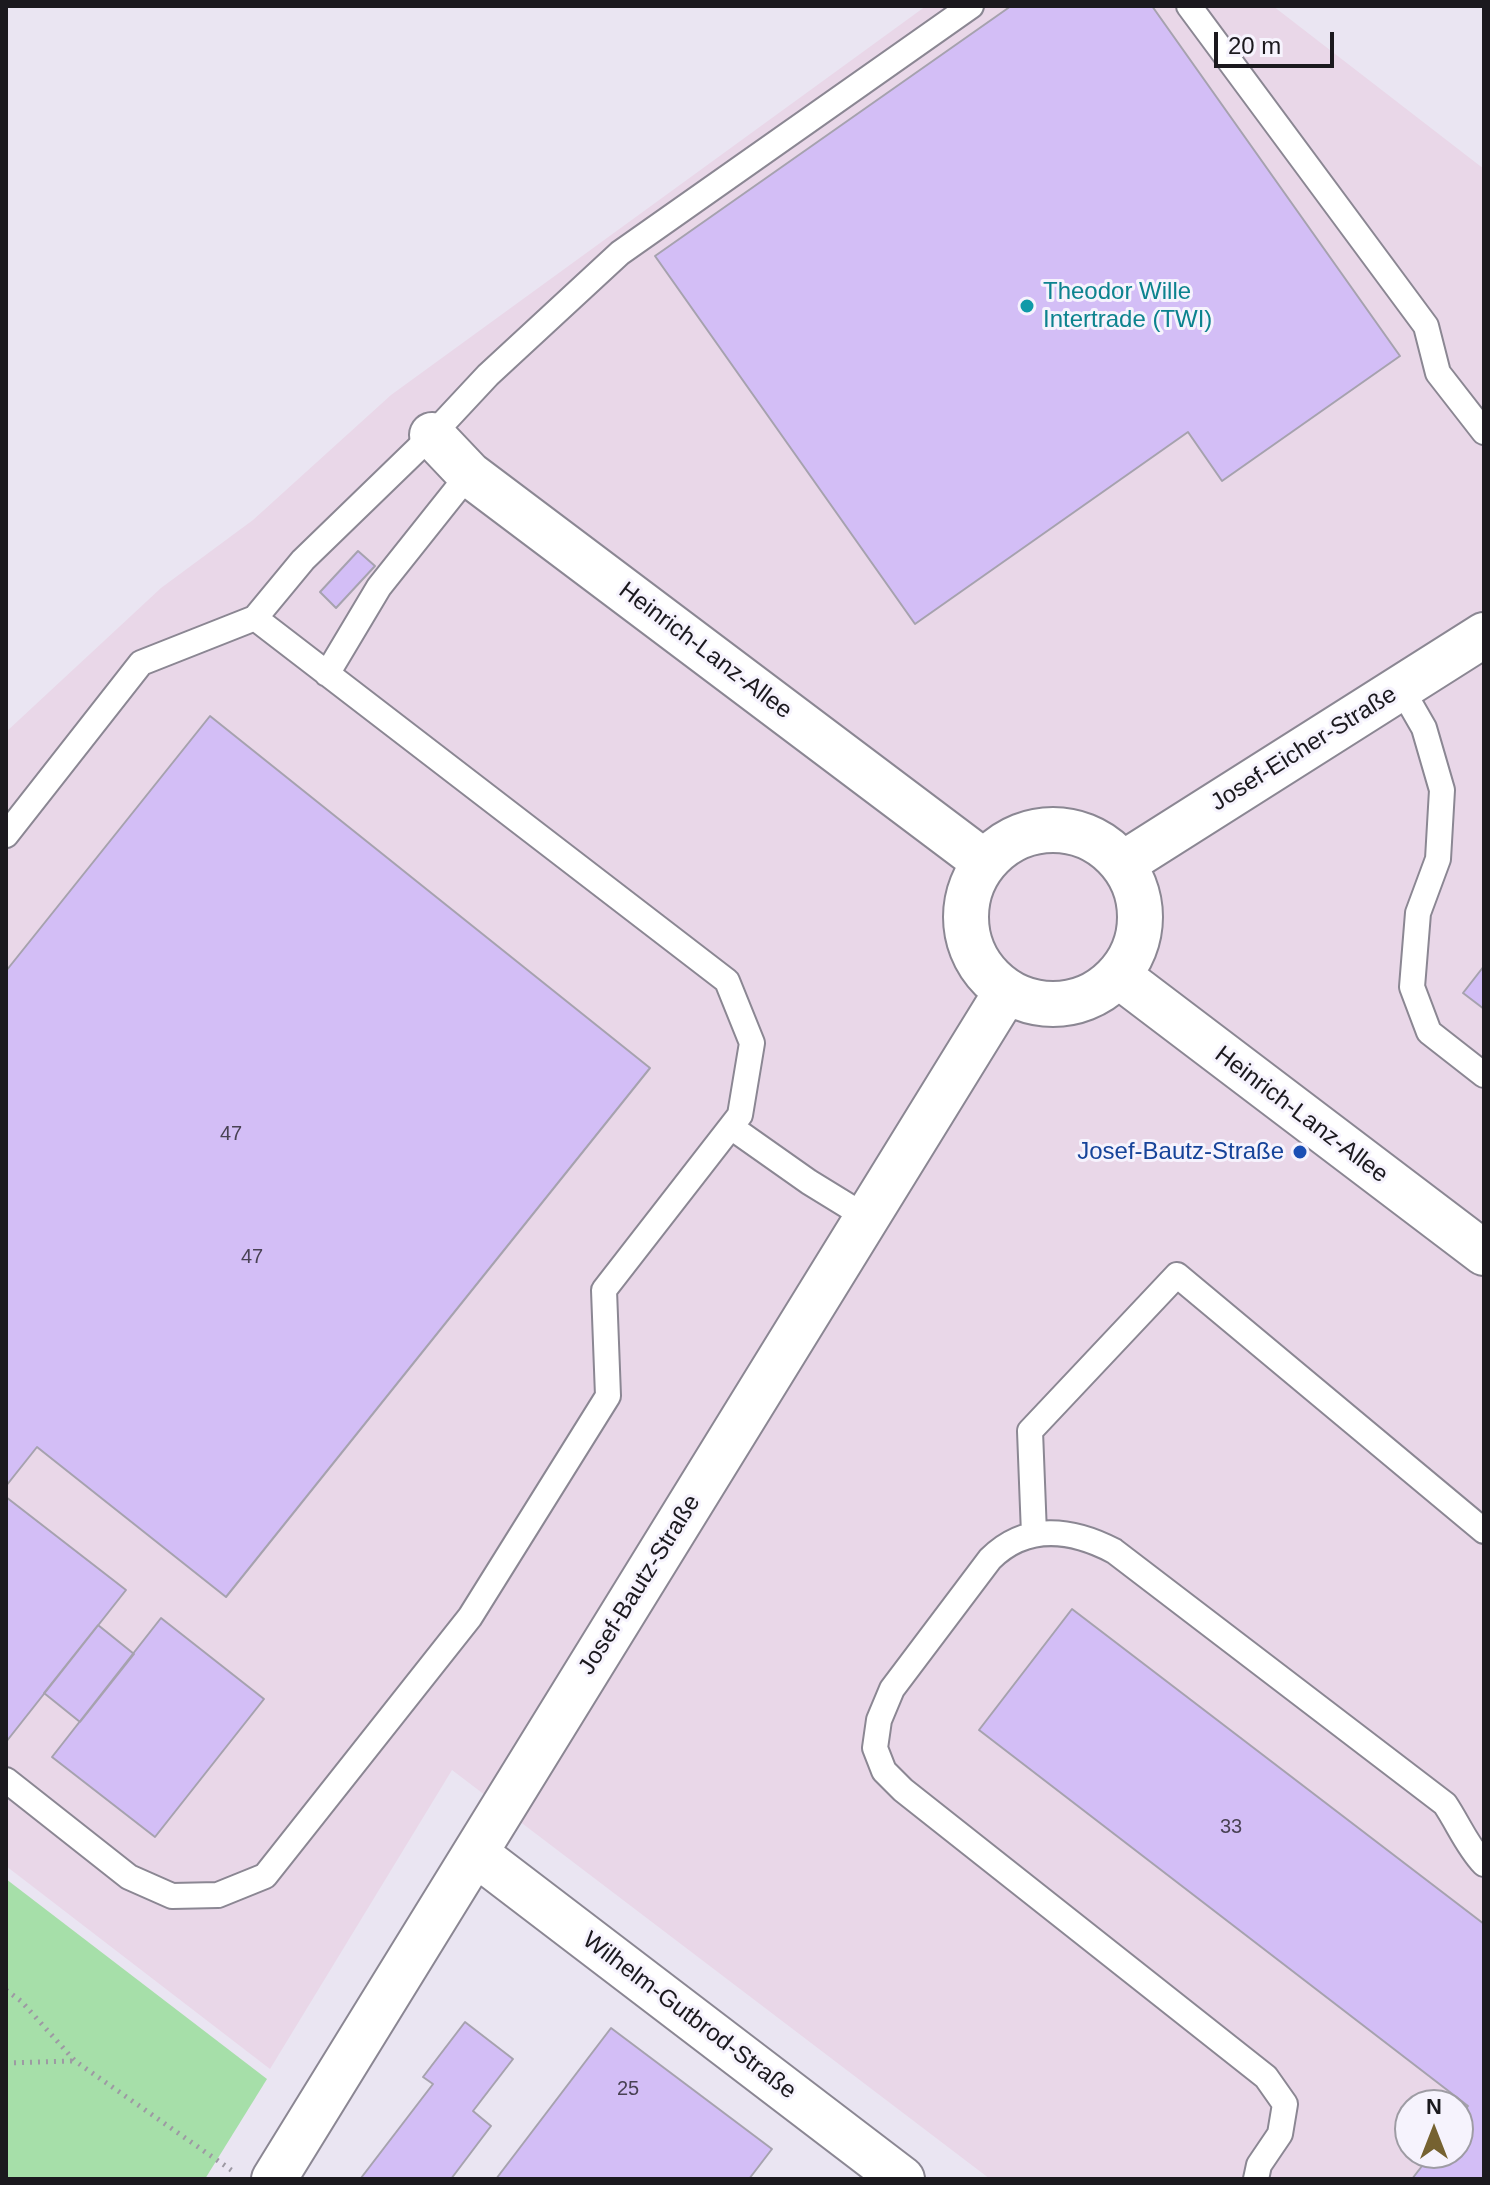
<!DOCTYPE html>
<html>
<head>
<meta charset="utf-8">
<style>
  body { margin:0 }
  #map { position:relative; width:1490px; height:2185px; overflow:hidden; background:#eae5f2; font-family:Arial,sans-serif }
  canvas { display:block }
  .frame { position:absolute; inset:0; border:8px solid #1b191e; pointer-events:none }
  .north { position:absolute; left:1394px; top:2089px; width:80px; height:80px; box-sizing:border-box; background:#f6f3fd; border:2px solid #9e9ca4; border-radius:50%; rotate:0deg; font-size:22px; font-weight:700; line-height:32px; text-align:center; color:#1b191e }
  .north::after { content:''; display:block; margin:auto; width:28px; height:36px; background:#766231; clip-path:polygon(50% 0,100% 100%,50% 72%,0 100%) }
  .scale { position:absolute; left:1214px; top:32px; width:120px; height:36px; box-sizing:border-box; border:4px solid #1b191e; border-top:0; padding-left:10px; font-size:24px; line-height:28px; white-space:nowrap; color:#1b191e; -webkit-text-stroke:6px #f6f3fd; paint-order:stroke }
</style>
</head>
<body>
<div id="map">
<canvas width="1490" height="2185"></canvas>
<div class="frame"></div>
<div class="north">N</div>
<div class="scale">20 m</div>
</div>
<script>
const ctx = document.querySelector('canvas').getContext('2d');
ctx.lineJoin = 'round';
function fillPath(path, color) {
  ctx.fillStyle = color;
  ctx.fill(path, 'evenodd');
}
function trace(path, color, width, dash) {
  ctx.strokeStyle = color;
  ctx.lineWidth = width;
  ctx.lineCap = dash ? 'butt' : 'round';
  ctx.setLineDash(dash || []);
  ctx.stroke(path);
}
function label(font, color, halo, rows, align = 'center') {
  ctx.font = font + ' Arial,sans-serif';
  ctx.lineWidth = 6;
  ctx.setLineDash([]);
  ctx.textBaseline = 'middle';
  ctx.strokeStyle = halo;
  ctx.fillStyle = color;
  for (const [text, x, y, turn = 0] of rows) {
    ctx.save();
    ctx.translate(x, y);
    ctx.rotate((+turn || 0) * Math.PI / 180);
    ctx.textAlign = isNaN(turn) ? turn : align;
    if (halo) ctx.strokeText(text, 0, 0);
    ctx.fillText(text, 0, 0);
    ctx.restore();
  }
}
fillPath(new Path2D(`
  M926,6H1273L1484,169V2179H990L452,1770L270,2069L6,1866V732L161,588L253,520L391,395ZM1410,2105H1458V2153H1410Z`), '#e9d7e8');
fillPath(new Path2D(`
  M6,1879L267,2079L205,2179H6Z`), '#a6dfa9');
const building = new Path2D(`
  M1011,6H1152L1400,356L1222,481L1188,432L915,624L655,256Z
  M358,551L375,566L336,608L320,592Z
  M210,716L650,1068L226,1597L37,1447L6,1486V971Z
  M1484,966V1009L1463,993Z
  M6,1497L126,1590L6,1742Z
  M1072,1609L1484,1924V2179H1412L1432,2153H1458V2119L1468,2106L979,1730Z
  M161,1618L264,1699L155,1837L52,1757Z
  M98,1625L134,1654L80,1722L44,1693Z
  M465,2022L513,2059L473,2111L491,2126L451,2179H363L361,2178L433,2084L423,2077Z
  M611,2028L772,2149L749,2179H496Z`);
fillPath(building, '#d3bef6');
trace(building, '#a6a2ae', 2);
const service = new Path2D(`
  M1189,6L1426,326L1438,373L1484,432
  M327,674L379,587L469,474
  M1401,688L1424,728L1442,790L1438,859L1418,913L1412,987L1429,1032L1484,1075
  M6,835L141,663L255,618L303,560L432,435L488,375L620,253L971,6
  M731,1127L809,1182L866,1217
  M1034,1534L1030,1431L1177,1275L1484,1531
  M6,1780L129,1877L172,1896L218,1895L265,1876L470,1617L608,1396L604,1290L740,1115L752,1043L727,981L255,618
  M1256,2179L1259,2165L1280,2134L1285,2104L1266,2077L903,1790L884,1771L875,1748L879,1720L892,1689L990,1559C1026,1523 1072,1529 1114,1551L1445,1804C1459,1825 1467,1846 1484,1864`);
const minor = new Path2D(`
  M432,435L469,474L983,861
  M966 917a87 87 0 1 1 174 0a87 87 0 1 1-174 0Z
  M1124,863L1484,635
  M1119,976L1484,1253
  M475,1853L902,2179
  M274,2179L1006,992`);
trace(service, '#8b8793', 28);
trace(minor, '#8b8793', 48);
trace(new Path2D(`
  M6,1990L21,2001L75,2061L234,2172
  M6,2063L74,2061`), '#9d99a3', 5, [2, 6]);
trace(service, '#fff', 24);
trace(minor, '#fff', 44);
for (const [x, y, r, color] of [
  [1027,306,8,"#0f9aa8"],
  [1300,1152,8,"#1a4fb4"]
]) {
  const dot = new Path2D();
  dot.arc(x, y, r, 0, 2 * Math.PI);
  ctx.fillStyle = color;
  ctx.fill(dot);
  trace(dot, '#f6f3fd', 3);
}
label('20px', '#494254', null, [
  ["47",231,1134],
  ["47",252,1257],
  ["33",1231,1827],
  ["25",628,2089]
]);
label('24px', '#0d838f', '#f6f3fd', [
  ["Theodor Wille",1043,292],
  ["Intertrade (TWI)",1043,320]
], 'left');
label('24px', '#1b191e', '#f6f3fd', [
  ["Heinrich-Lanz-Allee",705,651,37],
  ["Josef-Eicher-Straße",1304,749,-32],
  ["Heinrich-Lanz-Allee",1301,1115,37],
  ["Josef-Bautz-Straße",640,1585,-58],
  ["Wilhelm-Gutbrod-Straße",689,2016,37]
]);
label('24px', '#164399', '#f6f3fd', [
  ["Josef-Bautz-Straße",1284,1152]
], 'right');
</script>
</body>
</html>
